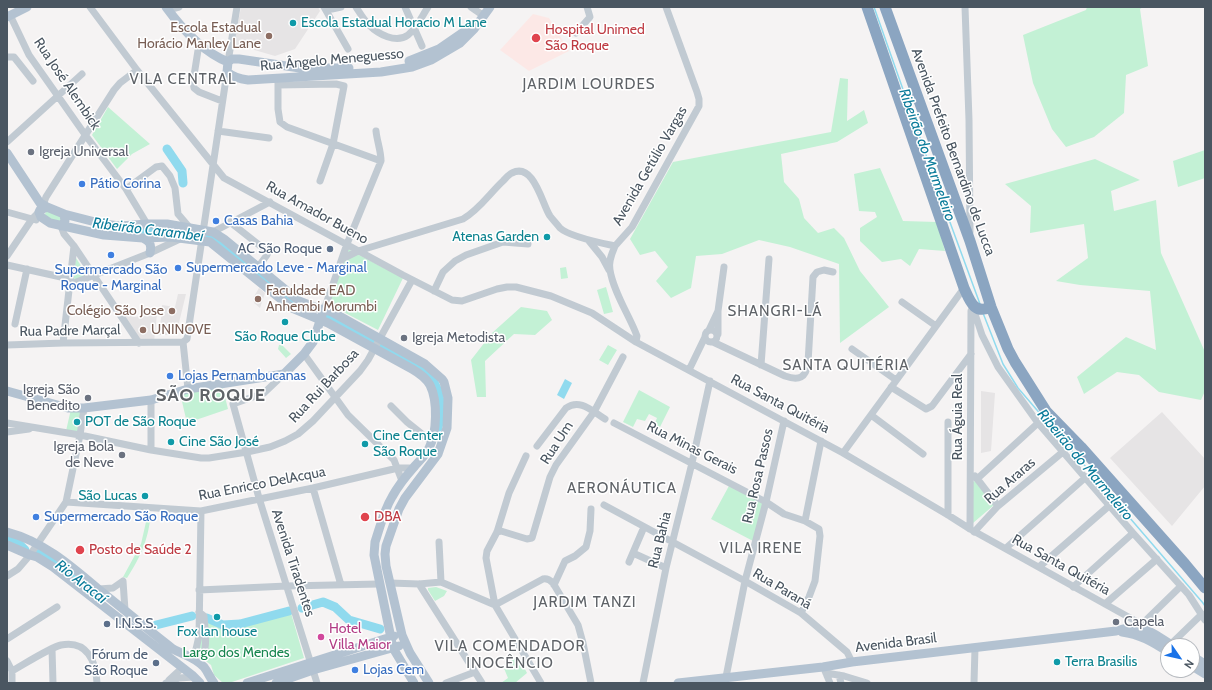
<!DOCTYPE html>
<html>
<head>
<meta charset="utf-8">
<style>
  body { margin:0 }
  #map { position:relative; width:1212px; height:690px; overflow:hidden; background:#f5f3f3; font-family:Cabin,sans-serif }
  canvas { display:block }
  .frame { position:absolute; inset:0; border:8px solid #4a5661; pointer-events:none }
  .north { position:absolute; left:1160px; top:638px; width:40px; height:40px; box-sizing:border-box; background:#fff; border:1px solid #b7bbc0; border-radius:50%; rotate:124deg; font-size:11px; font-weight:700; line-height:16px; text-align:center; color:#4a5661 }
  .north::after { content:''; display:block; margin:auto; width:14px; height:18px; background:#1a73e8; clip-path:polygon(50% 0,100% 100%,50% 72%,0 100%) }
</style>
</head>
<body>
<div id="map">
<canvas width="1212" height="690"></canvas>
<div class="frame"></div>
<div class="north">N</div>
</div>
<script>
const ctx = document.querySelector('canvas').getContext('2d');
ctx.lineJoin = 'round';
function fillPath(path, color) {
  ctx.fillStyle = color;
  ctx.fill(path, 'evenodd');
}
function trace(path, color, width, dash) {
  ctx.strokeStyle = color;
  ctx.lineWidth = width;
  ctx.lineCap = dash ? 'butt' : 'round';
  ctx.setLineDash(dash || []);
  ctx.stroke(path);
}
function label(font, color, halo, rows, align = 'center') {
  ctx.font = font + ' Cabin,sans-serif';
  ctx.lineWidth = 3;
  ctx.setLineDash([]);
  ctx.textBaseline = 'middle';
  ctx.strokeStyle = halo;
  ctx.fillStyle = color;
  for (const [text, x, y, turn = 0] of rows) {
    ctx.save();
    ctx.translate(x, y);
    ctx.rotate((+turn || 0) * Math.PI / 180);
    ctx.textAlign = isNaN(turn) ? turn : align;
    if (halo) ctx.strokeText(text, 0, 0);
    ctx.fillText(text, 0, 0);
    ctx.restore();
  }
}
fillPath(new Path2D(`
  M241,7H318L320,11L295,49L275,56L234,44Z
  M259,288L265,293L260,308L254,303L253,298Z
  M178,294H186L176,335H158L162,313V305L175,307Z
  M122,305L134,317L157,314L154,342L139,343L119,314Z
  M981,391L995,393L991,451L981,453Z
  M1162,412L1205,459V486L1172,526L1110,458Z`), '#e6e4e5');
fillPath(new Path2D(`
  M533,14L549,18L569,51L529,71L500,50Z`), '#fce8e6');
fillPath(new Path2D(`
  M1087,7H1143L1140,9L1148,66L1126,75L1124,113L1094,137L1066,147L1052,129L1033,83L1023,35L1086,10Z
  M840,78L848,79L847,121L864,110L868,123L837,142L781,154L784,182L799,199L804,218L818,233L834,228L844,238L860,271L889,307L840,343L839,264L790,247L759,240L722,254L696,256L691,288L671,298L656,281L668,267L655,251L640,255L630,239L673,162L831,132Z
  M108,107L150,144L132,154L117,169L92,135Z
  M1205,150V178L1178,187L1173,161Z
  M1095,159L1140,180L1111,191L1114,211L1156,200L1161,253L1205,352V391L1201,400L1159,392L1139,375L1117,372L1084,394L1077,377L1126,337L1156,350L1150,291L1080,285L1056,281L1088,258L1084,224L1030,233L1031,206L1005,184Z
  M880,168L903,221L937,222L945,251L919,249L910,266L901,259L882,262L860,241V228L877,217L875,212L859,211L854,174Z
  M47,211L59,215L62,220L57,222L44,215Z
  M348,249L403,278L378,330L328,304Z
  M76,258L87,275L72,282Z
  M566,267L568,278L561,279L560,268Z
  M606,287L613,312L604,314L597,290Z
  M521,307L547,311L552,320L535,335L514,334L485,361L486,397H477L471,360L492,333Z
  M279,345H282L291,354L286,358L278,349Z
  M608,345L617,350L608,365L599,360Z
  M222,385L228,409L187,423L180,393Z
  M639,390L670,407L660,427L654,425L657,418L649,414L645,421L637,419L633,427L623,422Z
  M71,409H83L77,433L66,431Z
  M975,481L994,505L973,523L972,482Z
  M730,484L763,502L753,541L711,519Z
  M148,513H151C148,541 141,556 127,578L123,577L141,544Z
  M436,587L447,591L444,596L435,601L428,590V588Z
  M291,613L304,658L229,683H223L214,675L211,665L198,655V648L205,618L223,626H240Z
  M518,656L527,673L515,683H501L508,678L503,666Z`), '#c3f1d5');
fillPath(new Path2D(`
  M565,379L572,383L564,399L557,395Z`), '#90daee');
trace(new Path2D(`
  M874,7L944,206L980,304
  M983,313L1003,364L1018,388L1203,603L1205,606`), '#90daee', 1.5);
trace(new Path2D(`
  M167,149L182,171L183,183
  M130,229L174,230L192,232L212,237L295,304
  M329,317L371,340
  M383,346C421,367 449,377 438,428
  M7,538L15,540L25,550
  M34,553L46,555L73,574L96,593
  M302,608L323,602L335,607L349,620L380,629
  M207,618L223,625L240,624L289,611
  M156,625L192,616`), '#90daee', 9);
trace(new Path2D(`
  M90,7L137,70L224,178L403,275L452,300L462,301L497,289L507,287H516L551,296L592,313L636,342L843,453L948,515L970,529L1141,624
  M324,7L348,49
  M327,7L332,9L341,7
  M356,7C360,13 364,20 369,25C378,34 396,44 408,35C417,28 422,16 428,7
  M405,7L422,46
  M471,7L484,16
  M965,7L969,120L970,232
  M168,10L179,7
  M10,15L29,55L86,136L126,189L147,224
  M576,33L590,17L587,7
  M199,44L193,82L194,88L199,92L222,101
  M7,57H14L33,81
  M228,62L237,7
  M278,81V109L280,122L287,127L381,161
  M278,85L336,84L344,86L333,144L320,181
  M218,131L269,138
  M7,142L82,74
  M126,189L156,167L162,166L170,176L175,188L178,214L190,228
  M43,205L46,197L114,90L120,83L137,70
  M7,212L36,220
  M230,222L268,252L267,255L258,267
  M61,226L64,234L74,246L139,343
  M213,232L270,202
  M589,241L602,257L609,270
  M615,246C612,253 608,262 610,270C613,290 627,312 635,331L637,336L636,342
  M7,256L32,219L39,212
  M342,259L358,251L463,219C479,210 490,193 503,181C506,178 509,174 512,173C534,162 542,204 550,216C553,220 557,224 560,228C570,237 601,243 615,246L632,227L699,106V99L697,92L666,7
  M7,265L70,279
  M69,285L150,253L182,238
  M434,291L443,272L455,261L466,255L503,242L528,244
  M902,302L936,326
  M972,305L982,335L998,367L1038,423L1133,533L1189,595L1205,620
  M324,310L347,244L381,161C381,151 377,141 376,131
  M15,324L27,269
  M705 336a6 6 0 1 1 12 0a6 6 0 1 1-12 0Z
  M709,330L718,311
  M718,334V311L724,267
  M183,342L187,339L227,72
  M183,342L188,389
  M713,342L785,376C799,381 806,378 808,363L813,277L817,272L824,270L833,272
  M63,343L74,246
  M7,345L63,343L183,342
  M852,349L896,380
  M304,354L348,415L394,460L402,481
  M761,365L769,259
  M689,370L705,337
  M284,374L264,393L233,404L259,498L317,683
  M891,387L926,409L932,406L971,354
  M391,406L407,422L432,442
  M871,415L923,454
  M948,422V515
  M7,423L80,435L151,450L201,458H209L247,452L270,447L285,441L298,434L313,421L360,371L368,360L412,280
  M614,423L766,502L784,514L805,521L819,529L820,536L815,581L809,597L801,613
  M7,432L29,429
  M537,446L566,408C580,398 592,411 605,419
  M151,450V400
  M843,453L964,288
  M526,456L509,493L497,532L487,551L486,558L495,605L541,683
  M975,476L998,506
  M977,479L1038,423
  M313,488L341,585
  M66,502L201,511L313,488L398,468H413
  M604,505L745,581L801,613L847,652L852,662
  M805,521L821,441
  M970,529L971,311
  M497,532L501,531L527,539L532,538L550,477L556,465L594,412L623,357
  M974,532L998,506L1064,451
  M439,542L441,582
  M1006,548L1086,477
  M633,553L666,568
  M629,562L644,527
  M1039,567L1110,505
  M7,576L18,569L30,555L66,502L80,435L84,408
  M390,583L419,584L441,582L495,605
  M419,584L482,683
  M554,585L565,561L575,556L586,547L590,531L591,509
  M1073,587L1133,533
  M99,589L113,588L123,581L125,610
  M199,590L287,586L379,584
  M1105,604L1157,559
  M495,605L543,579C547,578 550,580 553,583L578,625L583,643L591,683
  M1139,627L1181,586
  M7,639L57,607
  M1171,644L1202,614
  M52,649L53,683
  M191,657L196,649L199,636L201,511
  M7,661L12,671V683
  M199,662C209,652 205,630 204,616L199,612
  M12,671C23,665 49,648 61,645C87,640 96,661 97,683
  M825,671L830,683
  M826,673L844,676L867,683
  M839,675L841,683
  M726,677L745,581L766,502L784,421
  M169,680L182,668
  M166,683L179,678L194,677
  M446,683L475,672
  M643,683L666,568L692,463L710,381
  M974,683L975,648`), '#c1cad2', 7);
trace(new Path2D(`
  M166,7C182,29 203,52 228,62
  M7,17L27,7
  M409,61L439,49L468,29
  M228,62L227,72C233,77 240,79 248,80L381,72L412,67L431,60L460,43L474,29L490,7
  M228,62L232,59H239L300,68H349
  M7,153L40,203L47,207
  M64,214L103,224L120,226L147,224H167L213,232L224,239L299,301L317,308L332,312L425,364L442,379L444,382L448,398L447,428L438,454L405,498L399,509L386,546L385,554L386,566L402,635L410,653L429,683
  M61,226L65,221L64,214L47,207L40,210L39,212L41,217L50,223L104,235L143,238L171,237L210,242L292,308L328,323L412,369C419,373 426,378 430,385C438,401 437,433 429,448C426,455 419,461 414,467C406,476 398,486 392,497C384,510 380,527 375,542L374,555L393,648L414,683
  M143,238C150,241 152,245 150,253
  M7,391L68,408H84L151,400L188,389L284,374L304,354L313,342L322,315
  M7,532C42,541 70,565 97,588C122,608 147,629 173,649C184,655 195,657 204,667C208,672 210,678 214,683
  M7,545L30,555L37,557L53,567L192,675L200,683
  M1122,632C1139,634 1153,642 1168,652
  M1192,656L1205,664
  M1192,666L1205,674
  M247,683L394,636
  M276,683L313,670L399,646
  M678,683L823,667L852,662L1116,631C1144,622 1151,633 1174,646`), '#b3c2d1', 9);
trace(new Path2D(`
  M867,7L964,288C970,301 974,315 991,307
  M885,7L970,241L991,307L1008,349L1015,362L1046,411L1081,447L1185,564L1205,588`), '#8ba5c1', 11);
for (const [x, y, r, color] of [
  [293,23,4,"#0f9aa8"],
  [269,36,4,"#8d6e63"],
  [536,38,5,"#e0444e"],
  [31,152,4,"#6b7280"],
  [82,184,4,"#3f7fe0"],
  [216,221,4,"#3f7fe0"],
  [547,237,4,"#0f9aa8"],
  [330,249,4,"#5c6f8a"],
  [111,255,4,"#3f7fe0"],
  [178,268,4,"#3f7fe0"],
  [258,299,4,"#8d6e63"],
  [172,311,4,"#8d6e63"],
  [285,322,4,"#0f9aa8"],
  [143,330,4,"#8d6e63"],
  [404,338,4,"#6b7280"],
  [170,376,4,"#3f7fe0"],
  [88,398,4,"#6b7280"],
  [77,422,4,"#0f9aa8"],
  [171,442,4,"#0f9aa8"],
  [365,444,4,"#0f9aa8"],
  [122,455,4,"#6b7280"],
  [145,496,4,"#0f9aa8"],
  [36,517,4,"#3f7fe0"],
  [365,517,5,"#e0444e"],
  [80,550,5,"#e0444e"],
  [217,617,4,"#0f9aa8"],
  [1116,622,4,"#6b7280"],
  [107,624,4,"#5c6f8a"],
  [321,637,4,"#d1479c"],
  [1057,662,4,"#0f9aa8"],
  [156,663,4,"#5c6f8a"],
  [355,670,4,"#3f7fe0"]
]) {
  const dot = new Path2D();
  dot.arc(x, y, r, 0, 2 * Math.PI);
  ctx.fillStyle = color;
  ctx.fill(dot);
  trace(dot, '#fff', 1.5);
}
label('14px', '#0d838f', '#fff', [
  ["Escola Estadual Horacio M Lane",301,23],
  ["Atenas Garden",539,237,"right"],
  ["São Roque Clube",285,337,"center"],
  ["POT de São Roque",85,422],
  ["Cine Center",373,436],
  ["São Roque",373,452],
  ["Cine São José",179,442],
  ["São Lucas",137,496,"right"],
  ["Fox lan house",217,632,"center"],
  ["Terra Brasilis",1065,662]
], 'left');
label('14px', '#785e54', '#fff', [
  ["Escola Estadual",261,28],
  ["Horácio Manley Lane",261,44],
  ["Faculdade EAD",266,291,"left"],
  ["Anhembi Morumbi",266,307,"left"],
  ["Colégio São Jose",164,311],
  ["UNINOVE",151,330,"left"]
], 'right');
label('14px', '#be3a42', '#fff', [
  ["Hospital Unimed",545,30],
  ["São Roque",545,46],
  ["DBA",374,517],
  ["Posto de Saúde 2",89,550]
], 'left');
label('14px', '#4a5661', '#fff', [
  ["Rua Ângelo Meneguesso",332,60,-5],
  ["Rua José Alembick",67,84,56],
  ["Avenida Prefeito Bernardino de Lucca",953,152,70],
  ["Avenida Getúlio Vargas",650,166,-60],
  ["Rua Amador Bueno",317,213,29],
  ["Rua Padre Marçal",70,331,-1],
  ["Rua Rui Barbosa",324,386,-47],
  ["Rua Santa Quitéria",780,404,28],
  ["Rua Águia Real",958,417,-90],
  ["Rua Um",557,443,-57],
  ["Rua Minas Gerais",692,448,27],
  ["Rua Rosa Passos",758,476,-77],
  ["Rua Araras",1010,481,-41],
  ["Rua Enricco DelAcqua",262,484,-11],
  ["Rua Bahia",660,540,-76],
  ["Avenida Tiradentes",293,563,72],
  ["Rua Santa Quitéria",1061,565,29],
  ["Rua Paraná",782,589,31],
  ["Avenida Brasil",896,643,-7]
]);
label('14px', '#5b616d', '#fff', [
  ["Igreja Universal",39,152],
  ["Igreja Metodista",412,338],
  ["Igreja São",80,390,"right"],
  ["Benedito",80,406,"right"],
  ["Igreja Bola",114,447,"right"],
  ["de Neve",114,463,"right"],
  ["Capela",1124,622]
], 'left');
label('14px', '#366cbe', '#fff', [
  ["Pátio Corina",90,184],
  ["Casas Bahia",224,221],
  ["Supermercado Leve - Marginal",186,268],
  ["Supermercado São",111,270,"center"],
  ["Roque - Marginal",111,286,"center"],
  ["Lojas Pernambucanas",178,376],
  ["Supermercado São Roque",44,517],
  ["Lojas Cem",363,670]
], 'left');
label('14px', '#4e5e75', '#fff', [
  ["AC São Roque",322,249],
  ["I.N.S.S.",115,624,"left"],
  ["Fórum de",148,655],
  ["São Roque",148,671]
], 'right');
label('14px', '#b23c85', '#fff', [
  ["Hotel",329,629],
  ["Villa Maior",329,645]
], 'left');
label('14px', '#17864f', '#fff', [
  ["Largo dos Mendes",236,653]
]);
ctx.letterSpacing = '1px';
label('15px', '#5f6368', '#fff', [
  ["VILA CENTRAL",183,80],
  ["JARDIM LOURDES",589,85],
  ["SHANGRI-LÁ",775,312],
  ["SANTA QUITÉRIA",846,366],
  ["AERONÁUTICA",622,489],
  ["VILA IRENE",761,549],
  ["JARDIM TANZI",585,603],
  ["VILA COMENDADOR",510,647],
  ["INOCÊNCIO",510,664]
]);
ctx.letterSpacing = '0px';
label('italic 15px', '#0c7c9b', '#fff', [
  ["Ribeirão do Marmeleiro",927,155,70],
  ["Ribeirão Carambeí",148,230,7],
  ["Ribeirão do Marmeleiro",1085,465,50],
  ["Rio Aracaí",81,582,38]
]);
ctx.letterSpacing = '1px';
label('bold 18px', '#5f6368', '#fff', [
  ["SÃO ROQUE",211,396]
]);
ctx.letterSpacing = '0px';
</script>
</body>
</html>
